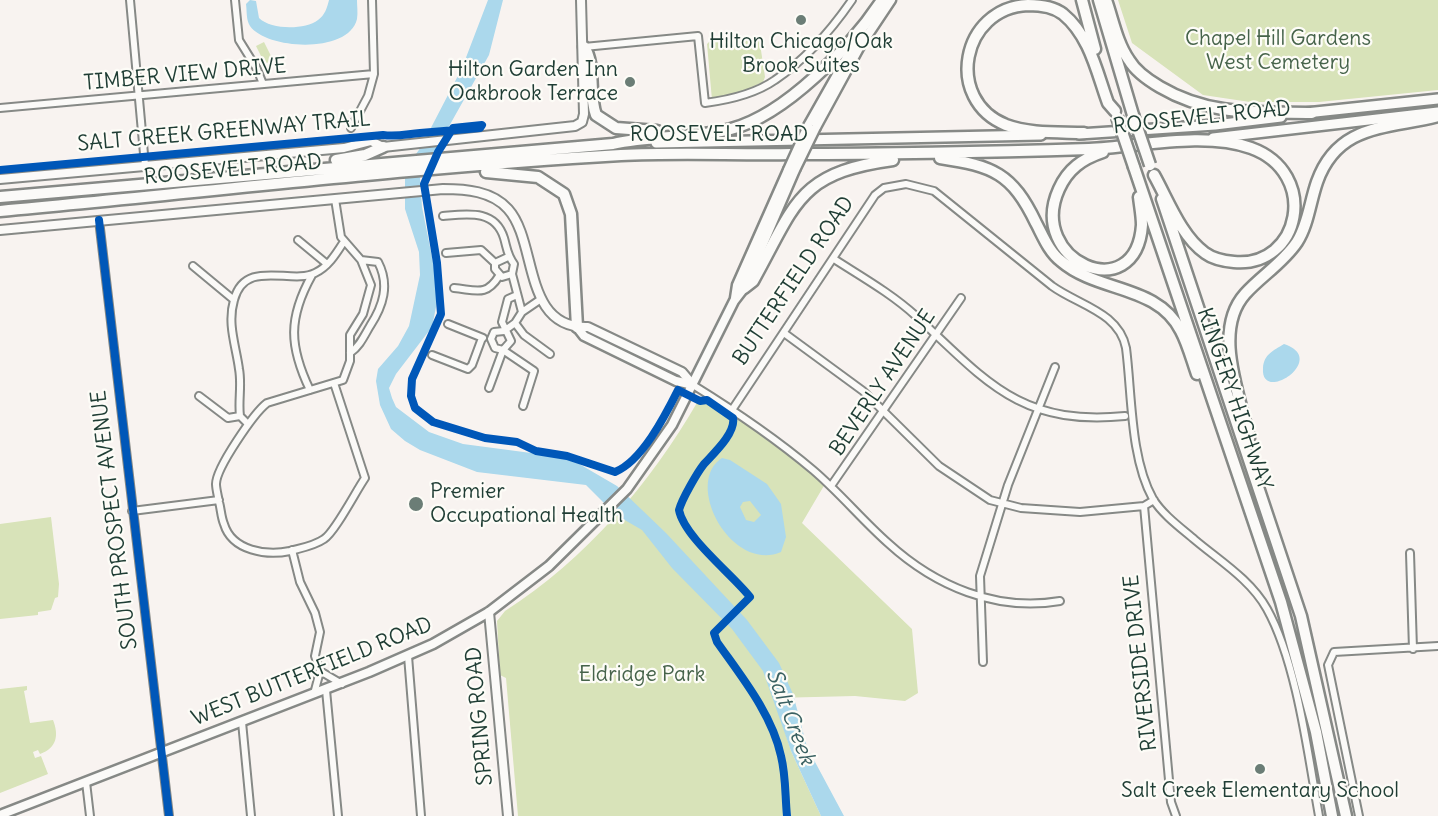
<!DOCTYPE html>
<html>
<head>
<meta charset="utf-8">
<style>
  body { margin:0 }
  canvas { display:block; background:#f8f3f0 }
</style>
</head>
<body>
<canvas width="1438" height="816"></canvas>
<script>
const ctx = document.querySelector('canvas').getContext('2d');
ctx.lineJoin = 'round';
function fillPath(path, color) {
  ctx.fillStyle = color;
  ctx.fill(path, 'evenodd');
}
function trace(path, color, width, dash) {
  ctx.strokeStyle = color;
  ctx.lineWidth = width;
  ctx.lineCap = dash ? 'butt' : 'round';
  ctx.setLineDash(dash || []);
  ctx.stroke(path);
}
function label(font, color, halo, rows, align = 'center') {
  ctx.font = font + ' Delius,sans-serif';
  ctx.lineWidth = 4.5;
  ctx.setLineDash([]);
  ctx.textBaseline = 'middle';
  ctx.strokeStyle = halo;
  ctx.fillStyle = color;
  for (const [text, x, y, turn = 0] of rows) {
    ctx.save();
    ctx.translate(x, y);
    ctx.rotate((+turn || 0) * Math.PI / 180);
    ctx.textAlign = isNaN(turn) ? turn : align;
    if (halo) ctx.strokeText(text, 0, 0);
    ctx.fillText(text, 0, 0);
    ctx.restore();
  }
}
fillPath(new Path2D(`
  M1118,0H1438V90L1319,102H1250L1203,95L1132,43Z
  M759,37L765,77L763,82L735,95L712,100L707,44L710,41Z
  M264,42L273,60L265,64L256,46Z
  M706,398L784,450L825,484L802,523L912,629L918,693L905,701L855,696L774,698L791,751L821,816H518L506,678L500,675L497,621L505,611C586,559 650,484 698,401Z
  M51,517L59,584L58,597L55,598L51,610L38,612V615L0,619V524Z
  M27,686V690L24,691L30,723L53,720C59,735 57,748 40,754L38,750L33,752L35,758L41,756L48,774L0,793V689Z`), '#d8e3b9');
fillPath(new Path2D(`
  M250,0L256,1L259,18C271,30 305,30 318,20C325,15 327,8 329,0H357C357,6 358,13 357,19C349,54 267,50 250,26C246,20 247,11 246,4Z
  M488,0H503L489,55L420,178L422,207L439,292L432,327L396,374L389,388L392,398L396,407L429,432L463,444L569,458L617,486L666,533L747,620L779,663L793,694L807,747L844,816H821L791,751L763,671L732,629L672,568L642,530L616,515L586,485L477,472L420,450L405,441L391,429L380,405L376,381L378,369L398,346L409,326L420,275L419,252L405,209V178L411,161L421,147L462,68Z
  M1284,344C1330,359 1260,405 1263,368C1264,354 1273,351 1284,344Z
  M722,458L730,460L767,484L781,504L786,537L781,552C731,573 683,483 722,458ZM750,501L761,515L754,522L746,520L740,507L743,502Z`), '#abd8ec');
const minor = new Path2D(`
  M130,0L145,165
  M235,0L239,40L257,69L263,84
  M584,47L698,36L705,103C728,100 755,94 775,80C805,60 832,29 852,0
  M0,108L374,74
  M351,128L368,96L374,74L372,0
  M443,216C467,214 495,209 504,238C507,248 507,255 514,264L512,274L522,312
  M99,220L169,816
  M298,240L327,264
  M446,253L481,250L495,263
  M508,257L495,263V269L502,277L512,274
  M834,259C862,277 892,294 916,316C987,382 1020,426 1125,416
  M193,266L234,300
  M454,288C476,290 486,297 499,276
  M515,323L524,335L550,354
  M448,324L483,338
  M784,333L863,391L939,466L990,500L1021,508L1080,512L1144,506L1154,500
  M350,353C360,346 364,336 370,326C383,306 390,285 378,262L361,260
  M432,355L468,369L472,365L482,338
  M334,383L365,478C356,491 335,532 324,539C314,546 301,548 290,551C267,556 232,551 224,524C221,517 221,509 219,502C218,496 216,489 216,484C216,468 254,413 267,403L343,380L350,361V335L363,314L371,285L361,260L341,237L335,199
  M693,385C735,411 775,438 813,470C840,493 862,520 888,543C935,586 996,612 1060,601
  M489,388L503,350L511,341L502,322L508,299L517,295
  M310,390C289,346 288,318 312,275
  M199,396L228,418L240,416
  M523,406L534,371L503,350L495,348L491,339L494,332L504,331L515,323L522,312L541,299
  M732,410L875,195L884,188L906,184L934,191L1052,286C1078,305 1119,312 1126,348C1132,394 1130,458 1153,499C1163,515 1181,528 1195,540C1220,561 1251,580 1267,609C1297,663 1308,755 1319,816
  M248,424L240,416C238,401 242,385 239,369C236,346 227,324 234,300C245,258 291,285 315,273C328,267 336,254 343,243
  M831,486L961,298
  M1144,506L1171,802L1176,816
  M132,511L219,500
  M292,550L300,582L315,613L320,632L315,656L320,671L314,694
  M1410,553L1413,649
  M408,656L421,816
  M983,662L980,576L1008,485L1055,367
  M320,671L342,684
  M326,690L338,816
  M242,722L251,816
  M86,782L90,816
  M1359,816L1328,665L1334,652L1438,646`);
const tertiary = new Path2D(`
  M0,179L344,148L371,141L383,147L575,126L582,122L584,114L581,0
  M0,230L443,189C466,189 492,191 508,209C538,242 522,329 588,327L682,372L693,385
  M489,612L508,816`);
const secondary = new Path2D(`
  M808,126L859,36
  M816,127L859,48L891,0
  M735,298L737,285L788,170
  M577,327L584,336L676,381L693,385
  M0,815L369,672L433,644L489,612L549,566L627,489L672,425L734,301L744,288L795,170`);
const primary = new Path2D(`
  M1306,113L1438,99
  M1079,134L1215,125L1281,117
  M1213,138L1438,112
  M656,143L1041,135`);
const trunk = new Path2D(`
  M1082,0L1095,49
  M1099,0L1133,115
  M1106,0C1113,20 1117,43 1129,60C1136,72 1148,80 1160,87C1209,116 1257,112 1312,113
  M584,47C596,64 588,94 596,115L616,128L657,131
  M1084,133C1059,132 1030,134 1006,125C944,100 961,8 1028,5C1040,5 1054,7 1063,14C1090,36 1097,73 1108,103L1115,111
  M1103,152C1082,159 1068,169 1059,189C1026,261 1136,309 1142,225C1142,216 1140,206 1139,197
  M940,158C993,166 1012,173 1036,223C1043,236 1049,252 1061,261C1098,293 1157,284 1181,331C1188,344 1192,360 1197,374
  M336,160L365,155L383,147
  M1134,167L1281,602L1316,732L1332,816
  M486,172L538,177L564,194L571,214L577,327
  M0,197L613,144C651,135 693,139 731,129C785,115 852,46 882,0
  M1162,199L1301,616L1346,816
  M0,211C207,192 414,167 621,155C678,152 736,155 792,154C891,154 990,152 1089,149C1138,147 1204,131 1251,148C1320,173 1301,268 1234,262C1223,261 1213,259 1205,253C1181,236 1168,200 1154,175
  M744,288L753,281C796,204 797,173 893,160
  M1249,438C1240,395 1212,331 1245,294C1261,276 1283,263 1297,242C1308,225 1310,202 1317,182C1338,123 1388,129 1438,116`);
trace(minor, '#868986', 10);
trace(tertiary, '#868986', 12);
trace(secondary, '#868986', 13);
trace(primary, '#868986', 14);
trace(trunk, '#868986', 15);
trace(minor, '#fbfaf8', 6);
trace(tertiary, '#fbfaf8', 8);
trace(secondary, '#fbfaf8', 8);
trace(primary, '#fbfaf8', 9);
trace(trunk, '#fbfaf8', 10);
const secondaryBridge = new Path2D(`
  M788,170L808,126
  M795,170L816,127`);
const trunkBridge = new Path2D(`
  M1133,115L1150,165
  M1117,117L1134,167`);
trace(secondaryBridge, '#868986', 13, []);
trace(trunkBridge, '#868986', 15, []);
trace(secondaryBridge, '#fbfaf8', 8);
trace(trunkBridge, '#fbfaf8', 10);
trace(new Path2D(`
  M0,170L383,135C397,137 407,134 420,133L480,128L482,125L453,128L438,152L424,184L437,263L441,314L412,379L411,396L415,408L433,422L485,438L517,442L536,451L567,456L615,472C642,461 665,416 678,390L700,401L707,400L733,418C736,433 713,454 704,464C697,473 682,499 679,510C684,537 733,575 750,597L714,633L717,642C741,676 772,714 781,756C786,776 785,796 787,816
  M99,220L169,816`), '#0057b8', 8);
for (const [x, y, r, color] of [
  [801,20,6,"#6b7d76"],
  [630,82,6,"#6b7d76"],
  [416,504,8,"#6b7d76"],
  [1260,769,6,"#6b7d76"]
]) {
  const dot = new Path2D();
  dot.arc(x, y, r, 0, 2 * Math.PI);
  ctx.fillStyle = color;
  ctx.fill(dot);
  trace(dot, '#fdfcf7', 2);
}
label('21px', '#46634a', '#fdfcf7', [
  ["Chapel Hill Gardens",1278,39],
  ["West Cemetery",1278,63],
  ["Eldridge Park",642,675]
]);
label('21px', '#1f3d34', '#fdfcf7', [
  ["Hilton Chicago/Oak",801,42],
  ["Brook Suites",801,66],
  ["Hilton Garden Inn",618,70,"right"],
  ["Oakbrook Terrace",618,94,"right"],
  ["Premier",430,492,"left"],
  ["Occupational Health",430,516,"left"],
  ["Salt Creek Elementary School",1260,791]
]);
label('21px', '#1f3d34', '#fdfcf7', [
  ["TIMBER VIEW DRIVE",185,75,-5],
  ["ROOSEVELT ROAD",1202,118,-6],
  ["SALT CREEK GREENWAY TRAIL",224,132,-5],
  ["ROOSEVELT ROAD",719,135],
  ["ROOSEVELT ROAD",233,170,-5],
  ["BUTTERFIELD ROAD",794,281,-56],
  ["BEVERLY AVENUE",883,383,-56],
  ["KINGERY HIGHWAY",1234,399,71],
  ["SOUTH PROSPECT AVENUE",115,520,-97],
  ["RIVERSIDE DRIVE",1141,663,-96],
  ["WEST BUTTERFIELD ROAD",312,672,-22],
  ["SPRING ROAD",480,716,-95]
]);
label('italic 22px', '#3a6162', '#fdfcf7', [
  ["Salt Creek",790,717,69]
]);
</script>
</body>
</html>
